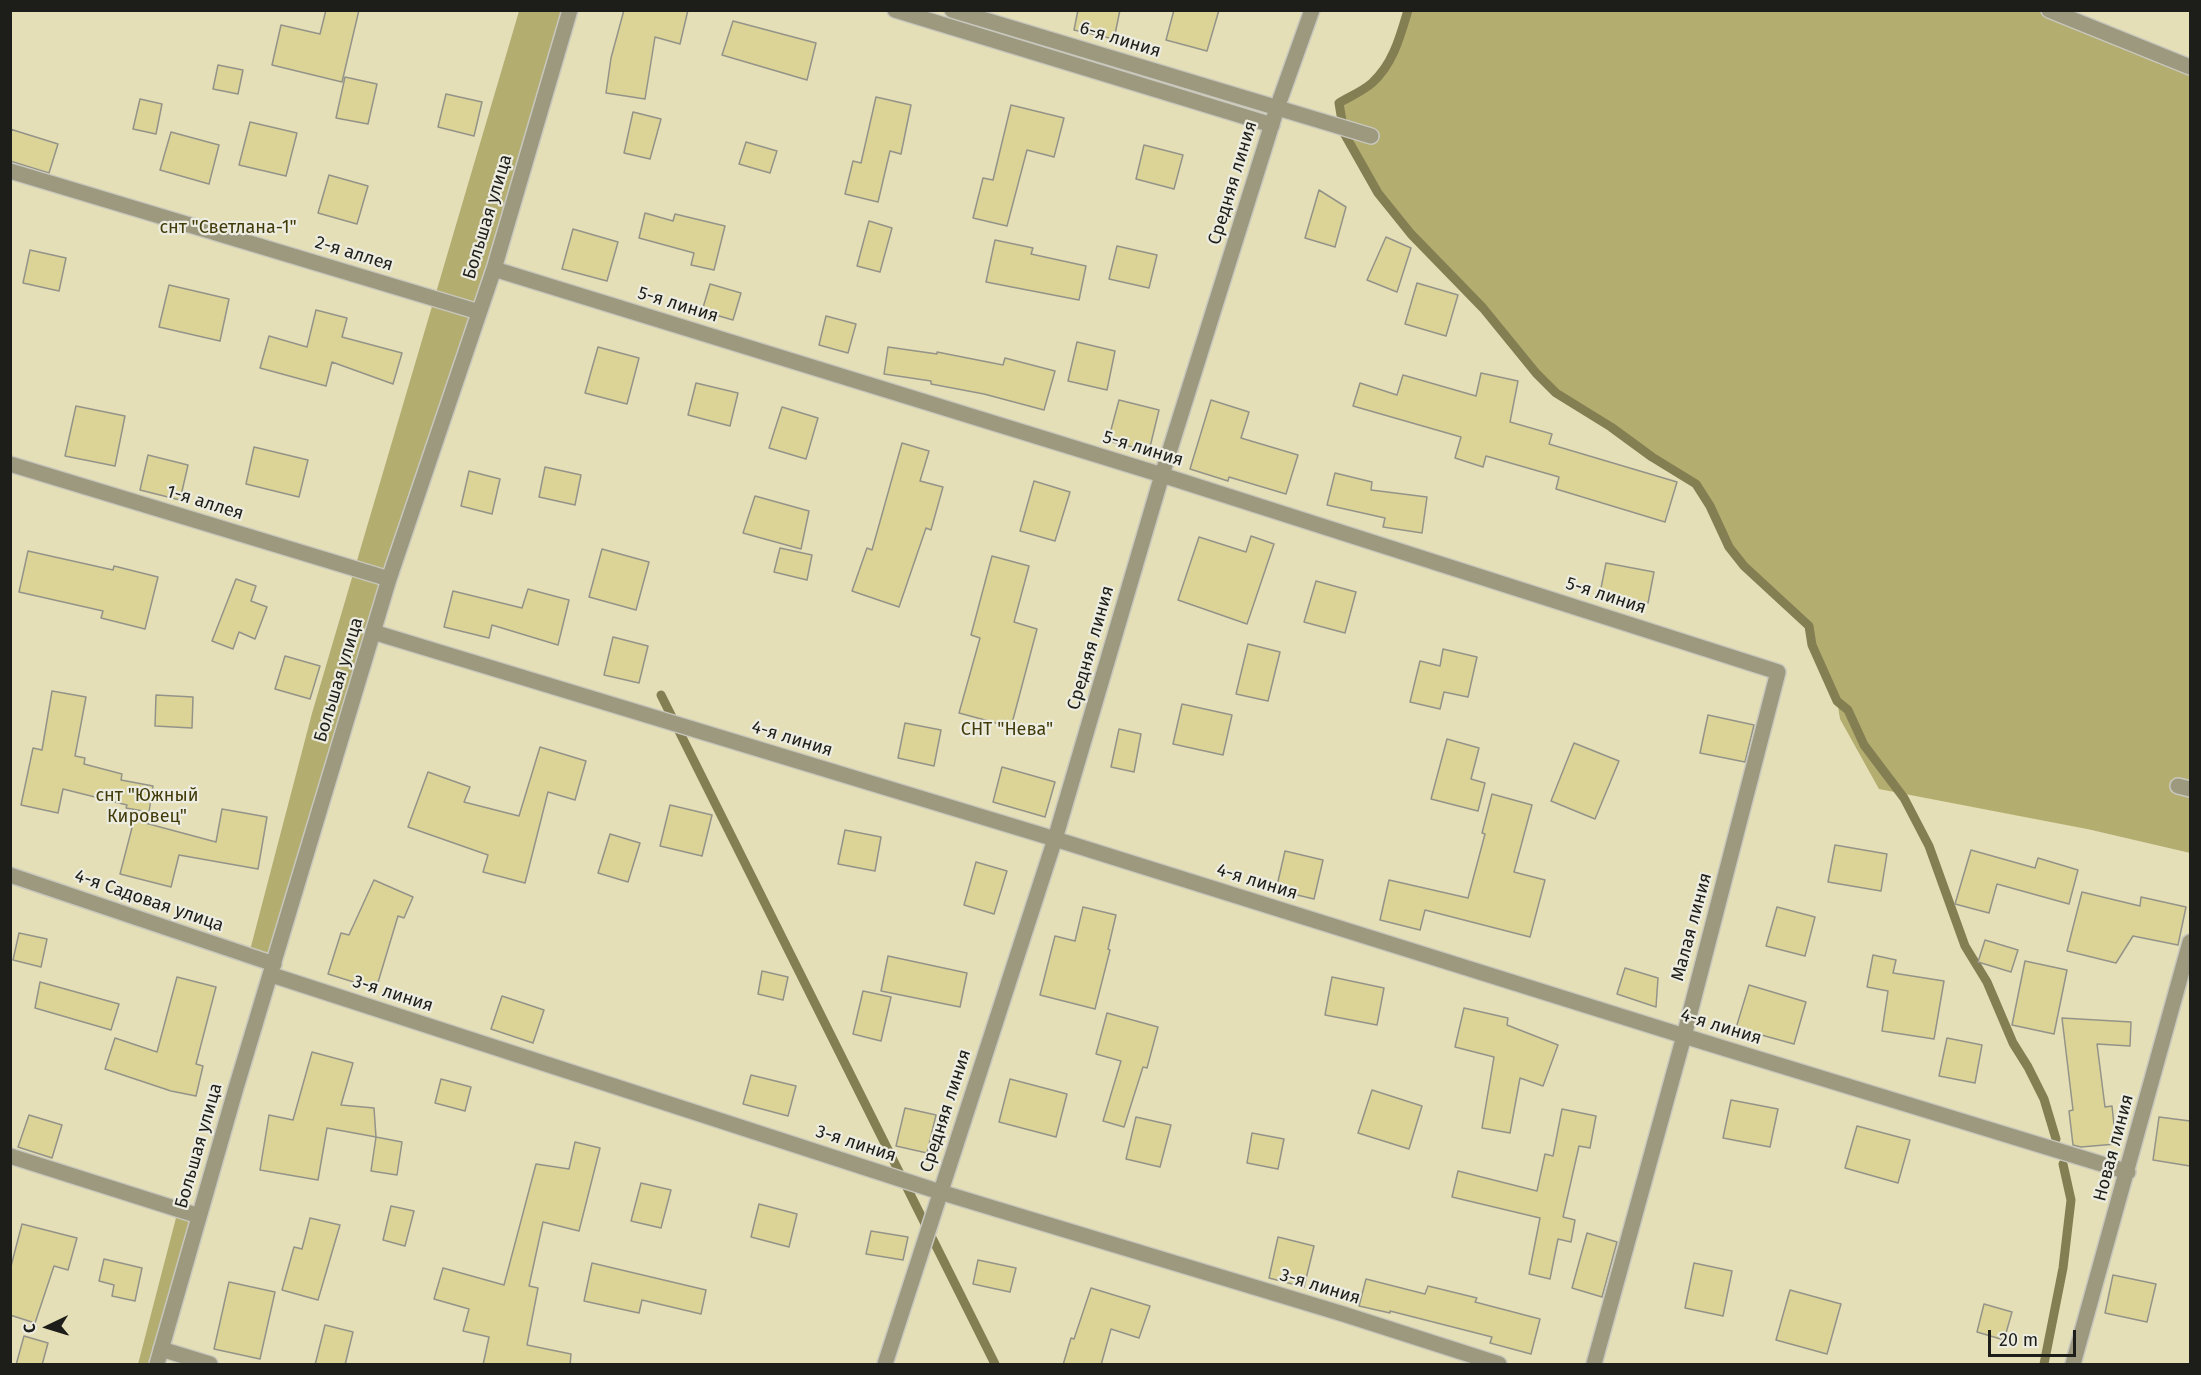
<!DOCTYPE html>
<html>
<head>
<meta charset="utf-8">
<style>
  body { margin:0 }
  #map { position:relative; width:2201px; height:1375px; overflow:hidden; background:#edece1; font-family:"Fira Sans",sans-serif }
  canvas { display:block }
  .frame { position:absolute; inset:0; border:12px solid #1d1d19; pointer-events:none }
  .north { position:absolute; left:18px; top:1297px; width:60px; height:60px; -webkit-text-stroke:4px #edece1; paint-order:stroke; rotate:266deg; font-size:16px; font-weight:700; line-height:24px; text-align:center; color:#1d1d19 }
  .north::after { content:''; display:block; margin:auto; width:21px; height:27px; background:#1d1d19; clip-path:polygon(50% 0,100% 100%,50% 72%,0 100%) }
  .scale { position:absolute; left:1988px; top:1330px; width:88px; height:27px; box-sizing:border-box; border:3px solid #1d1d19; border-top:0; padding-left:8px; font-size:18px; line-height:21px; white-space:nowrap; color:#1d1d19; -webkit-text-stroke:4px #edece1; paint-order:stroke }
</style>
</head>
<body>
<div id="map">
<canvas width="2201" height="1375"></canvas>
<div class="frame"></div>
<div class="north">С</div>
<div class="scale">20 m</div>
</div>
<script>
const ctx = document.querySelector('canvas').getContext('2d');
ctx.lineJoin = 'round';
function fillPath(path, color) {
  ctx.fillStyle = color;
  ctx.fill(path, 'evenodd');
}
function trace(path, color, width, dash) {
  ctx.strokeStyle = color;
  ctx.lineWidth = width;
  ctx.lineCap = dash ? 'butt' : 'round';
  ctx.setLineDash(dash || []);
  ctx.stroke(path);
}
function label(font, color, halo, rows, align = 'center') {
  ctx.font = font + ' "Fira Sans",sans-serif';
  ctx.lineWidth = 4.5;
  ctx.setLineDash([]);
  ctx.textBaseline = 'middle';
  ctx.strokeStyle = halo;
  ctx.fillStyle = color;
  for (const [text, x, y, turn = 0] of rows) {
    ctx.save();
    ctx.translate(x, y);
    ctx.rotate((+turn || 0) * Math.PI / 180);
    ctx.textAlign = isNaN(turn) ? turn : align;
    if (halo) ctx.strokeText(text, 0, 0);
    ctx.fillText(text, 0, 0);
    ctx.restore();
  }
}
fillPath(new Path2D(`
  M10,11H519L312,713L250,950L571,11H1408L1389,63L1371,84L1339,103L1354,150L1385,201L1461,283L1556,393L1611,427L1696,484L1729,547L1744,566L1809,626L1812,645L1837,701L1840,719L2087,829L2190,853V1364H156L178,1210L138,1364H11Z
  M2049,11H2190V68Z`), '#e4dfb6');
fillPath(new Path2D(`
  M1408,10L2049,11L2190,68V853L2087,829L1879,789L1840,719L1837,701L1812,645L1809,626L1744,566L1729,547L1696,484L1611,427L1556,393L1461,283L1385,201L1354,150L1339,103L1371,84L1389,63Z
  M519,11H571L276,958L250,950L312,713Z
  M178,1210L197,1222L156,1364H138Z`), '#b4ad70');
trace(new Path2D(`
  M1408,10C1400,37 1393,64 1372,83C1363,91 1349,97 1339,103L1344,133L1378,193L1411,234L1483,308L1536,373L1556,393L1611,427L1652,457L1696,484L1710,506L1729,547L1744,566L1809,626L1812,645L1837,701L1848,710L1864,745L1904,798L1929,846L1965,946L1987,982L2013,1043L2028,1067L2044,1099L2056,1139
  M661,695L995,1364
  M2044,1364L2063,1268L2071,1200L2063,1164`), '#847e53', 9);
const building = new Path2D(`
  M326,10H359L342,82L272,65L281,25L320,34Z
  M624,10H688L680,44L655,37L645,99L606,93L611,58Z
  M1078,10H1120L1114,39L1074,30Z
  M1174,10H1219L1207,51L1166,40Z
  M733,21L816,43L807,80L722,55Z
  M218,65L243,70L238,94L213,89Z
  M345,77L377,84L368,124L336,118Z
  M446,94L482,102L474,136L438,127Z
  M876,97L911,105L901,154L890,151L878,202L845,194L853,161L861,163Z
  M140,99L162,104L156,134L133,129Z
  M1011,105L1064,118L1054,157L1027,150L1007,226L973,218L983,178L993,180Z
  M633,112L661,119L650,159L624,153Z
  M250,122L297,133L286,176L239,165Z
  M10,129L58,144L49,173L10,161Z
  M171,132L219,145L209,184L160,170Z
  M746,142L777,151L770,173L739,164Z
  M1144,145L1183,155L1174,189L1136,179Z
  M329,175L368,186L357,224L318,213Z
  M1319,190L1346,207L1335,247L1305,238Z
  M645,213L673,221L675,214L725,226L714,270L691,265L694,253L639,238Z
  M869,221L892,228L880,272L857,266Z
  M573,229L618,242L607,281L562,269Z
  M1386,237L1411,248L1397,292L1367,280Z
  M995,240L1033,248L1031,254L1086,266L1079,300L986,282Z
  M1117,246L1157,255L1149,288L1109,279Z
  M30,250L66,258L59,291L23,283Z
  M1417,283L1458,295L1446,336L1405,324Z
  M710,284L741,293L733,320L702,311Z
  M169,285L229,299L220,341L159,327Z
  M316,310L347,318L342,337L402,353L393,384L332,362L326,386L260,368L269,336L307,347Z
  M826,316L856,324L848,353L819,345Z
  M1077,342L1115,351L1107,390L1068,381Z
  M598,347L639,358L627,404L585,393Z
  M888,347L937,354V352L1003,365L1005,358L1055,371L1044,410L984,394L931,384V381L884,374Z
  M1481,373L1518,381L1510,422L1552,434L1549,444L1677,482L1665,522L1556,489L1559,477L1486,456L1483,467L1455,458L1461,437L1353,406L1360,383L1397,395L1403,375L1476,396Z
  M696,383L738,393L730,426L688,415Z
  M1119,400L1159,410L1149,451L1108,441Z
  M1211,400L1249,412L1241,438L1298,455L1286,494L1229,477L1228,481L1190,469Z
  M76,406L125,416L115,466L65,456Z
  M782,407L818,418L806,459L769,448Z
  M902,443L929,451L920,481L943,487L931,530L926,528L899,607L852,591L867,548L872,550Z
  M254,447L308,460L299,497L246,484Z
  M148,455L188,465L180,500L140,490Z
  M545,467L581,475L575,505L539,497Z
  M469,471L500,479L492,514L461,506Z
  M1335,473L1372,482L1371,490L1427,497L1422,533L1383,527L1385,518L1327,505Z
  M1034,481L1070,492L1055,541L1020,531Z
  M755,496L809,511L801,549L743,533Z
  M1251,536L1274,544L1247,624L1178,600L1199,537L1246,552Z
  M780,548L812,555L807,580L774,572Z
  M602,549L649,562L636,610L589,597Z
  M28,551L113,570L114,566L158,577L145,629L101,618L103,611L19,592Z
  M992,556L1029,566L1014,622L1037,629L1011,727L959,713L980,638L971,635Z
  M1606,563L1654,572L1648,603L1600,593Z
  M236,579L256,586L251,601L267,607L255,639L239,632L233,649L212,641Z
  M1316,581L1356,592L1345,633L1304,622Z
  M528,589L569,600L558,645L492,625L489,638L444,627L453,591L522,608Z
  M613,637L648,646L639,683L604,675Z
  M1248,644L1280,652L1268,701L1236,694Z
  M1443,649L1477,657L1468,697L1444,692L1440,709L1410,702L1420,661L1440,666Z
  M285,656L320,666L310,699L275,689Z
  M52,691L86,697L75,756L85,758L84,764L122,774L121,780L153,786L149,812L126,808L127,805L63,789L58,813L21,805L33,748L42,750Z
  M156,695L193,697L192,728L155,726Z
  M1182,704L1232,715L1223,755L1173,744Z
  M1708,715L1754,725L1745,762L1700,753Z
  M905,723L941,730L934,766L898,758Z
  M1119,729L1141,734L1134,772L1111,767Z
  M1447,739L1479,748L1471,779L1485,783L1478,811L1431,799Z
  M1574,743L1619,761L1595,819L1551,801Z
  M540,747L586,761L575,800L548,792L525,883L483,872L488,855L408,827L428,772L470,787L464,802L519,816Z
  M1002,767L1055,782L1045,817L993,802Z
  M1492,794L1532,805L1514,872L1545,880L1530,937L1425,910L1420,930L1380,920L1389,880L1468,898L1485,834L1482,833Z
  M670,805L712,815L702,856L660,846Z
  M222,809L267,817L258,869L179,855L171,887L120,874L134,820L216,842Z
  M845,830L881,837L875,871L838,864Z
  M610,834L640,843L628,882L598,873Z
  M1835,845L1887,854L1881,891L1828,882Z
  M1971,850L2035,868L2038,858L2078,870L2069,904L1997,884L1989,913L1955,904Z
  M1285,851L1323,860L1314,899L1276,890Z
  M976,862L1007,871L994,914L964,905Z
  M374,880L413,897L404,918L398,916L376,989L328,974L341,933L349,935Z
  M2082,892L2140,906L2141,897L2186,907L2178,945L2133,936L2116,963L2067,951Z
  M1083,907L1116,915L1108,949L1110,950L1095,1009L1040,995L1055,936L1075,941Z
  M1777,907L1815,917L1805,956L1766,946Z
  M19,933L47,939L41,967L13,960Z
  M1985,940L2018,950L2011,972L1978,962Z
  M1873,955L1896,960L1893,973L1944,981L1934,1039L1882,1031L1888,991L1867,987Z
  M888,956L967,973L960,1007L881,991Z
  M2025,961L2067,970L2054,1034L2012,1025Z
  M1625,968L1658,978L1656,1007L1617,994Z
  M762,971L788,977L783,1000L758,994Z
  M177,977L216,987L196,1064L203,1066L196,1096L171,1091L105,1069L115,1038L157,1052Z
  M1332,977L1384,988L1377,1025L1325,1015Z
  M40,982L119,1004L111,1030L35,1008Z
  M1749,985L1806,1002L1794,1044L1736,1028Z
  M863,991L891,997L881,1041L853,1034Z
  M502,996L544,1010L533,1043L491,1029Z
  M1464,1008L1508,1018L1507,1025L1558,1045L1543,1086L1520,1078L1510,1133L1482,1128L1494,1057L1455,1047Z
  M1107,1013L1158,1027L1147,1068L1143,1067L1124,1127L1103,1121L1121,1061L1096,1054Z
  M2062,1018L2131,1022L2130,1046L2097,1044L2105,1107L2112,1106L2116,1144L2081,1147L2073,1145L2069,1111L2073,1110Z
  M1947,1038L1982,1045L1975,1083L1939,1076Z
  M312,1052L353,1063L341,1105L374,1108L376,1137L327,1128L318,1180L260,1170L269,1115L293,1120Z
  M751,1075L796,1086L788,1116L743,1104Z
  M441,1079L471,1087L465,1111L435,1103Z
  M1010,1079L1067,1094L1056,1137L999,1122Z
  M1372,1090L1422,1106L1409,1149L1358,1133Z
  M1731,1100L1778,1109L1770,1147L1723,1138Z
  M905,1108L936,1115L927,1153L896,1146Z
  M1562,1109L1596,1116L1590,1148L1579,1146L1563,1217L1575,1220L1571,1242L1558,1239L1550,1279L1529,1274L1540,1218L1452,1197L1458,1171L1537,1191L1545,1154L1553,1156Z
  M29,1115L62,1125L52,1158L18,1147Z
  M1136,1117L1171,1125L1160,1167L1126,1159Z
  M2159,1117L2190,1121V1166L2153,1160Z
  M1857,1126L1910,1140L1898,1183L1845,1168Z
  M1252,1133L1284,1139L1278,1169L1247,1163Z
  M376,1137L402,1142L397,1175L371,1171Z
  M575,1142L600,1148L597,1160L579,1231L543,1222L529,1286L538,1288L527,1345L571,1354L570,1365H483L489,1337L463,1331L469,1309L434,1299L443,1268L504,1285L536,1164L569,1169Z
  M641,1183L671,1190L661,1228L631,1221Z
  M759,1204L797,1214L789,1247L751,1237Z
  M391,1206L414,1211L405,1246L383,1240Z
  M310,1218L340,1225L318,1300L282,1290L294,1247L302,1249Z
  M22,1224L77,1238L68,1270L54,1266L35,1323L10,1315V1270Z
  M871,1231L908,1237L903,1260L866,1254Z
  M1587,1233L1617,1242L1602,1297L1572,1288Z
  M1278,1237L1314,1246L1304,1287L1269,1278Z
  M104,1259L142,1268L135,1301L112,1296L114,1285L99,1281Z
  M978,1260L1016,1268L1010,1292L973,1284Z
  M592,1263L706,1290L701,1314L642,1300L639,1313L584,1301Z
  M1694,1263L1732,1271L1723,1316L1685,1308Z
  M2113,1275L2156,1284L2147,1322L2105,1313Z
  M1366,1279L1425,1294L1428,1286L1477,1298L1475,1302L1540,1319L1531,1354L1490,1343L1492,1337L1390,1311V1313L1359,1306Z
  M229,1282L275,1292L260,1359L214,1349Z
  M1091,1288L1150,1306L1139,1338L1111,1329L1101,1365H1063L1071,1338L1074,1339Z
  M1790,1290L1841,1304L1827,1354L1776,1340Z
  M1984,1304L2012,1312L2004,1340L1977,1332Z
  M325,1325L353,1332L345,1365H315Z
  M24,1336L48,1343L42,1365H16Z`);
fillPath(building, '#dbd496');
trace(building, '#949389', 1.5);
const service = new Path2D(`
  M895,10L1272,125`);
const minor = new Path2D(`
  M952,10L1371,136
  M2049,10L2190,67
  M10,171L479,312
  M494,269L1162,475L1778,672L1684,1036L1594,1364
  M10,464L389,579
  M373,632L1055,839L1684,1036L2128,1172
  M2178,786L2190,789
  M10,875L274,964
  M272,975L940,1192L1343,1314L1499,1364
  M10,1156L199,1216
  M161,1349L210,1364
  M157,1364L236,1088L389,579L494,269L570,10
  M885,1364L1055,839L1162,475L1277,108L1312,10
  M2073,1364L2190,942`);
trace(service, '#c8c7bd', 18);
trace(minor, '#c8c7bd', 18);
trace(service, '#9c997f', 15);
trace(minor, '#9c997f', 15);
label('18px', '#1d1d19', '#edece1', [
  ["6-я линия",1120,40,17],
  ["Средняя линия",1233,183,-73],
  ["Большая улица",488,217,-73],
  ["2-я аллея",354,254,17],
  ["5-я линия",678,305,17],
  ["5-я линия",1143,449,17],
  ["1-я аллея",205,503,17],
  ["5-я линия",1606,596,18],
  ["Средняя линия",1091,648,-74],
  ["Большая улица",339,680,-73],
  ["4-я линия",792,739,17],
  ["4-я линия",1257,882,17],
  ["4-я Садовая улица",149,901,19],
  ["Малая линия",1692,927,-75],
  ["3-я линия",393,994,18],
  ["4-я линия",1721,1027,17],
  ["Средняя линия",946,1111,-72],
  ["3-я линия",856,1144,18],
  ["Большая улица",199,1146,-74],
  ["Новая линия",2114,1148,-75],
  ["3-я линия",1320,1287,17]
]);
label('18px', '#413b09', '#edece1', [
  ["снт \"Светлана-1\"",228,228],
  ["СНТ \"Нева\"",1007,730],
  ["снт \"Южный",147,796],
  ["Кировец\"",147,817]
]);
</script>
</body>
</html>
